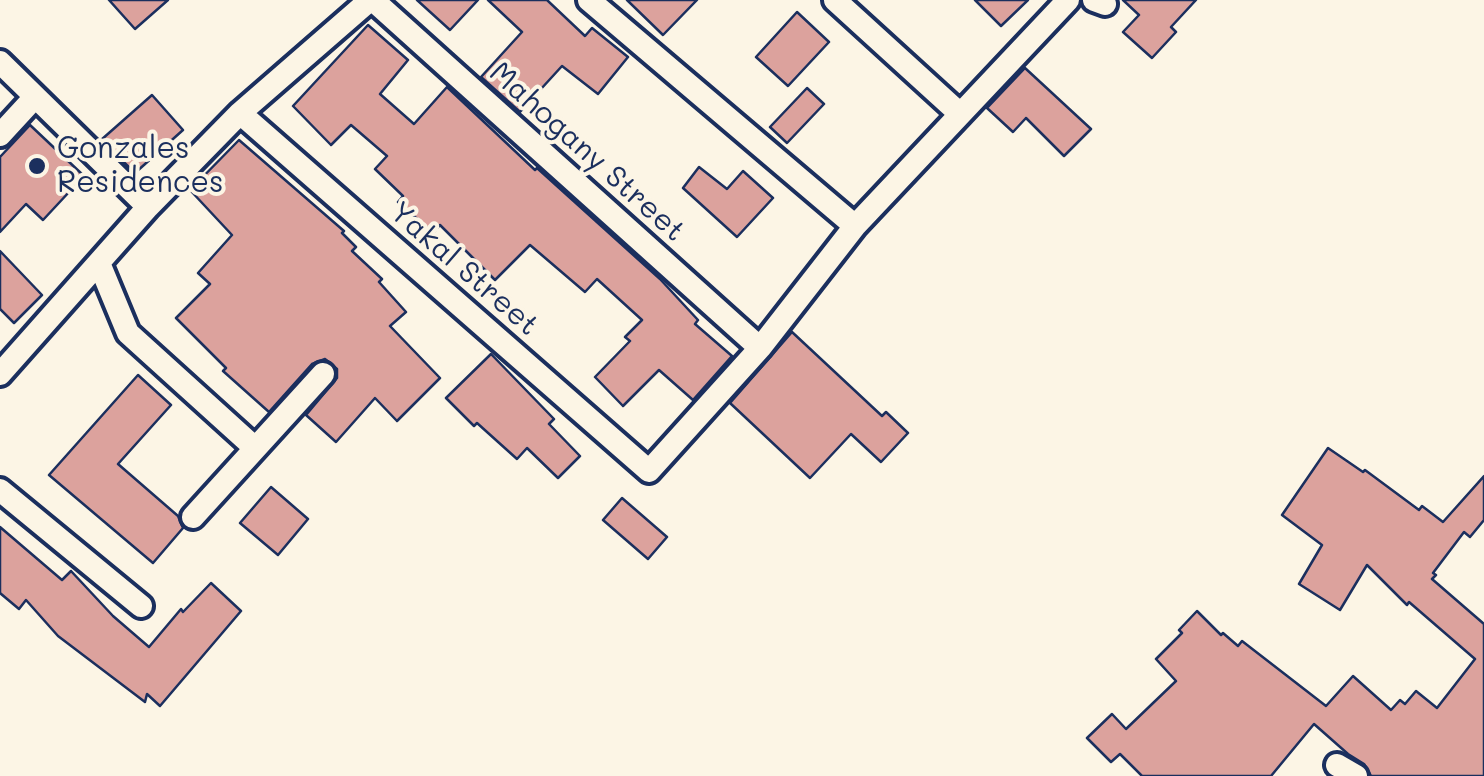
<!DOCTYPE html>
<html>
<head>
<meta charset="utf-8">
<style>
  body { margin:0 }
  canvas { display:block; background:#fcf5e5 }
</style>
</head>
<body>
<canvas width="1484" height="776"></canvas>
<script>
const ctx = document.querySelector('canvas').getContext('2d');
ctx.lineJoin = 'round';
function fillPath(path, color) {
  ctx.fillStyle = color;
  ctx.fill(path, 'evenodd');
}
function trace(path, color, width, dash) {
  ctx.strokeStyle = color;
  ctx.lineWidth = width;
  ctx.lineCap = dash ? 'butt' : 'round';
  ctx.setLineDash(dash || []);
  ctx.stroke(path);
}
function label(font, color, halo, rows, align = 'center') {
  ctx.font = font + ' Mali,sans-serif';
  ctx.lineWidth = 8;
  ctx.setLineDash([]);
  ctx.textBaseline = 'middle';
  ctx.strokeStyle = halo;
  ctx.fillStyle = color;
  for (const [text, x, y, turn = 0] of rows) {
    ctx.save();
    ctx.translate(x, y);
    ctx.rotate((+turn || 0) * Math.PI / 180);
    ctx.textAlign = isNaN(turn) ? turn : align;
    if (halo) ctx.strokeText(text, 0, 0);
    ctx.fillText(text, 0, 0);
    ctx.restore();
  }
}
const building = new Path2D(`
  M109,0H168L135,29Z
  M417,0H478L450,30Z
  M488,0H547L585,36L592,28L628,57L598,94L562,66L520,112L481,77L522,32Z
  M627,0H697L663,35Z
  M975,0H1028L1001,26Z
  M1123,0H1196L1171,27L1176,32L1152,58L1123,32L1139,15Z
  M797,12L829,42L788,86L756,57Z
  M368,25L408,60L380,94L414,124L447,87L535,170L537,168L660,279L698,320L695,324L732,356L693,400L659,370L623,406L595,377L630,341L625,337L642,320L597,279L585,292L530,245L495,280L440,225L433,233L398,202L403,196L375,169L387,156L351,125L331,145L293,106Z
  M1025,68L1091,129L1064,156L1026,118L1013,132L987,108Z
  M807,88L824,104L787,143L770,127Z
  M152,95L183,130L135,173L101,140Z
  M30,125L84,176L43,220L26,204L0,232V157Z
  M239,140L344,231L342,233L356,247L352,251L382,279L379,282L406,312L390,326L440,378L397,421L375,398L336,442L306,415L337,378V369L325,359L312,364L269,412L223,371L226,368L176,318L210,284L198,273L232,235L190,190Z
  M699,167L727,189L743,171L773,198L737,237L683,188Z
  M0,251L42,295L14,323L0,309Z
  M792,332L882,416L886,412L908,433L881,462L851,434L810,478L730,403Z
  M491,354L554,419L549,424L580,456L558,478L527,448L517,459L477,423L474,426L446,398Z
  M138,375L171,405L118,464L178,516L183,528L153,563L49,475Z
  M1328,448L1363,472L1365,470L1419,510L1422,506L1443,522L1484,476V520L1470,537L1464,532L1433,573L1436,575L1432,579L1484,624V776H1371L1364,764L1348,754L1314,724L1271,776H1142L1120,754L1111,762L1087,738L1112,714L1126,729L1176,681L1156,659L1182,633L1179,630L1197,611L1221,635L1223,633L1238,646L1242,641L1326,706L1353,676L1391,710L1400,700L1405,704L1416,691L1437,708L1475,659L1409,602L1407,605L1367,565L1340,610L1299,584L1322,545L1282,515Z
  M271,487L308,519L278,555L240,523Z
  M622,498L667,537L648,559L603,520Z
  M0,527L62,580L71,571L113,616L149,647L181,609L183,612L211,583L241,611L160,706L147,694L145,702L58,636L26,600L19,609L0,593Z`);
fillPath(building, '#dca29d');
trace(building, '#1b2f5e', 2.5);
const minor = new Path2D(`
  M373,0L760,348
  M589,0L855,226
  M835,0L959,113
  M1094,0L1105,4
  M0,62L148,207
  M240,113L649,471L760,348L855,226L1068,0
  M0,135L35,97
  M99,263L128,333L255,448
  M0,374L148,207L240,113L370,0
  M0,490L141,606
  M193,517L323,374
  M1337,765L1356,776`);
trace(minor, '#1b2f5e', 30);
trace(minor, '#fcf5e5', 22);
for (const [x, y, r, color] of [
  [37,166,10,"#1b2f5e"]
]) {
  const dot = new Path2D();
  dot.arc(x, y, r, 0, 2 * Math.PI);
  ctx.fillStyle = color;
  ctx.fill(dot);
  trace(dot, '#fcf5e5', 4);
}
label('30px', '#1b2f5e', '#fcf5e5', [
  ["Gonzales",57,149],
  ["Residences",57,183]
], 'left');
label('30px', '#1b2f5e', '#fcf5e5', [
  ["Mahogany Street",587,152,42],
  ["Yakal Street",464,269,41]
]);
</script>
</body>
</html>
